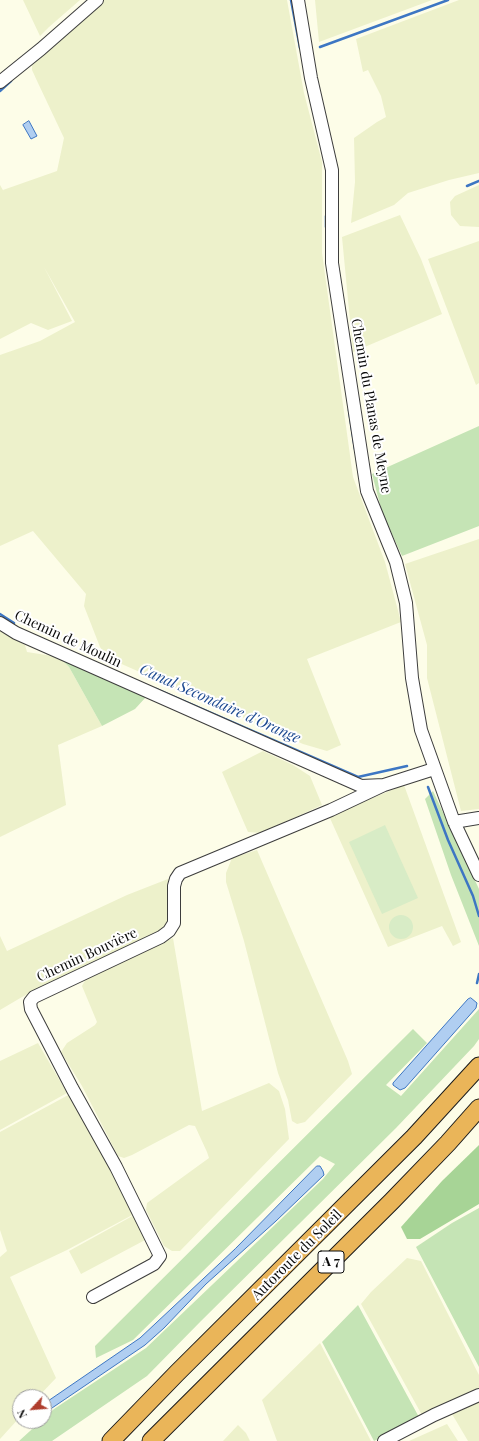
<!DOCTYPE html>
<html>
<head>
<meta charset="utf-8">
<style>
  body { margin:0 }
  #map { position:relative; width:479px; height:1441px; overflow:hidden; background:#fdfde8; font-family:"Playfair Display",serif }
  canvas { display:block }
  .north { position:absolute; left:12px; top:1389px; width:40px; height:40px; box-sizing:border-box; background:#fff; border:1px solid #9d9d9d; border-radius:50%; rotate:244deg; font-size:11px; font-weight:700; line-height:16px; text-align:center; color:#0a0a0a }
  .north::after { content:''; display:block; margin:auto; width:14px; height:18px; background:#af3d2d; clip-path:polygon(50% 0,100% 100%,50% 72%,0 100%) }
</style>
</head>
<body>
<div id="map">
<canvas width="479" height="1441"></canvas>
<div class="north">N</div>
</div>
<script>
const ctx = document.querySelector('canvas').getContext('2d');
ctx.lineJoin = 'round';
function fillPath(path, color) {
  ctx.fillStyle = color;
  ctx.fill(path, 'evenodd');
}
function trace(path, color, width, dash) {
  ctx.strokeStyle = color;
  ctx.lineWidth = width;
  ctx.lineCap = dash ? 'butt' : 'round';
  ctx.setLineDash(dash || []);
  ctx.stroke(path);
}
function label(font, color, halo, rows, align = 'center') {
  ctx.font = font + ' "Playfair Display",serif';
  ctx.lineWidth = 4;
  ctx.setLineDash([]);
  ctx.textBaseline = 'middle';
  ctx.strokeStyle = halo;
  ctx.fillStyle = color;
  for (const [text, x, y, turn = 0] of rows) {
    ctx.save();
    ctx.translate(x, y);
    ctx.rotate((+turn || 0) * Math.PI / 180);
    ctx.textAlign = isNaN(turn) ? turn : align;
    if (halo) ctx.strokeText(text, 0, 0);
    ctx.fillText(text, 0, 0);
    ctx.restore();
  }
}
fillPath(new Path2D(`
  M23,0H80L49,27L40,36Z
  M104,0H287L304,93L322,162V253L353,477L385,562L401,622L307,659L341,745L327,751L303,744L108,658L100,647L84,606L86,594L33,531L0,546V355L40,341L75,322L44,267L72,321L48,330L31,323L0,339V185L4,192L3,190L57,171L64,138L38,83L32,70V65Z
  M315,0H432L319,42Z
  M459,0H479V173L449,180L408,193L394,205L351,223L355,182L354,138L377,122L386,117L381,96L368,70L363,72L356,39Z
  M479,185V227L460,226L451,215L450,202L455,196Z
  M400,215L421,259L442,314L353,352L342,237Z
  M479,241V383L476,385L428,259Z
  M479,539V809L461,811L427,678V645L405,564Z
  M0,630L25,645L27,652L59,657L69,667L102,726L58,745L66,805L0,837Z
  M263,751L293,765L310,776L322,805L261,833L248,832L222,772Z
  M404,785L461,942L453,946L442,926L388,947L329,816Z
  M257,850L348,1061L352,1074L305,1122L297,1124L292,1121L288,1100L278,1073L244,941L226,882V873L232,858Z
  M173,877L168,921L165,929L97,962L22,997L0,1010V936L7,951L127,895Z
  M173,938L202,1111L269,1083L279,1091L285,1109L289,1139L180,1251H172L164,1246L146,1210L147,1203L209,1158L207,1152L195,1126L189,1125L132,1155L124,1158L118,1156L82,1086L61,1052L67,1043L95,1025L97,1022L82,986L87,977Z
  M38,1043L67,1093L0,1130V1061Z
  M72,1093L136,1213L67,1250L10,1277L56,1378L38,1397H20V1417L0,1439V1257L7,1251L0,1230V1132Z
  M136,1214L147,1239L81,1274L69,1251Z
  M407,1258L421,1261L479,1375V1390L423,1417L361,1304L371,1292Z
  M320,1343L371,1441H277L262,1400Z
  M479,1400V1441H468L452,1414Z
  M447,1424L458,1441H409Z
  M238,1425L246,1433L250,1441H223Z`), '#edf1cb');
fillPath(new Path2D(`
  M479,426V526L402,556L382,512L372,474Z
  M59,657L146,697L135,709L102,726L69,667Z
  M433,791L479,889V946L451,875L425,799Z
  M479,1009V1039L474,1046L396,1128L201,1321L147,1376L52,1441H19L41,1421H44V1418L54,1409L146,1348L323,1179L335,1164L320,1156L133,1340L96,1358L95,1346L413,1029L427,1043L386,1085L401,1096Z
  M479,1208V1367L416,1247L452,1223Z
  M358,1305L420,1419L374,1441L322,1342Z`), '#c5e4b5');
fillPath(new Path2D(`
  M479,1145V1204L420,1239H407L401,1227L442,1181Z`), '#a7d496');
fillPath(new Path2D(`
  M385,825L418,898L382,914L349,842Z
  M389 927a12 12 0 1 1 24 0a12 12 0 1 1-24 0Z`), '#d8ecc6');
const water = new Path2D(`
  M29,121L37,136L31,139L23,125Z
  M471,998L477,1003L476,1008L405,1088L400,1090L393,1085V1083L468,999Z
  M317,1166H320L323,1171L324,1175L276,1221L206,1284L164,1328L145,1345L52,1408L44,1416V1405L48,1401L140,1338L235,1249Z`);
fillPath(water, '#b0cef1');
trace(water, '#3d76c3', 1);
trace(new Path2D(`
  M291,0L300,48
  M320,47L448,0
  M0,91L11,81
  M467,186L479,181
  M326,227V216
  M349,410L355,449
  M0,614L14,623
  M156,689L358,777L407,766
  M428,787L448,840L473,896L479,916
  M477,983L479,974`), '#3d76c3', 2.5);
const minor = new Path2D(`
  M298,0L311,78L332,170V263L367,491L396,562L406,603L412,678L421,730L454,822L479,875
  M0,82L41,49L97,0
  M0,623L16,633L361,786L384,785L434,769
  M454,822L479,818
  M93,1297L154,1264L160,1256L116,1167L72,1088L31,1009L30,1002L34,997L161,937L169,931L174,923V886L176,879L180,873L331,810L384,785
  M384,1441L434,1415L479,1395`);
const highway = new Path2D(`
  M111,1441L177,1373L414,1137L479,1066
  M151,1441L392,1201L448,1143L479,1108`);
trace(minor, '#3d3d3d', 14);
trace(highway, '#1b1b1b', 19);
trace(minor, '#fff', 12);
trace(highway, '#eab559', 17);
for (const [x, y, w] of [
  [331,1262,26]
]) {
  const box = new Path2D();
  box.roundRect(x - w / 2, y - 11, w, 22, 3);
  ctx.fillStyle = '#fff';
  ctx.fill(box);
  trace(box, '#0a0a0a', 1);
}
label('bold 13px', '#0a0a0a', null, [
  ["A 7",331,1262]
]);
label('14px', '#0a0a0a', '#fff', [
  ["Chemin du Planas de Meyne",371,406,80],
  ["Chemin de Moulin",68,639,25],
  ["Chemin Bouvière",87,955,-25],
  ["Autoroute du Soleil",297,1255,-45]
]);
label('italic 15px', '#1d4a91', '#fff', [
  ["Canal Secondaire d'Orange",220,704,24]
]);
</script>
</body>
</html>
